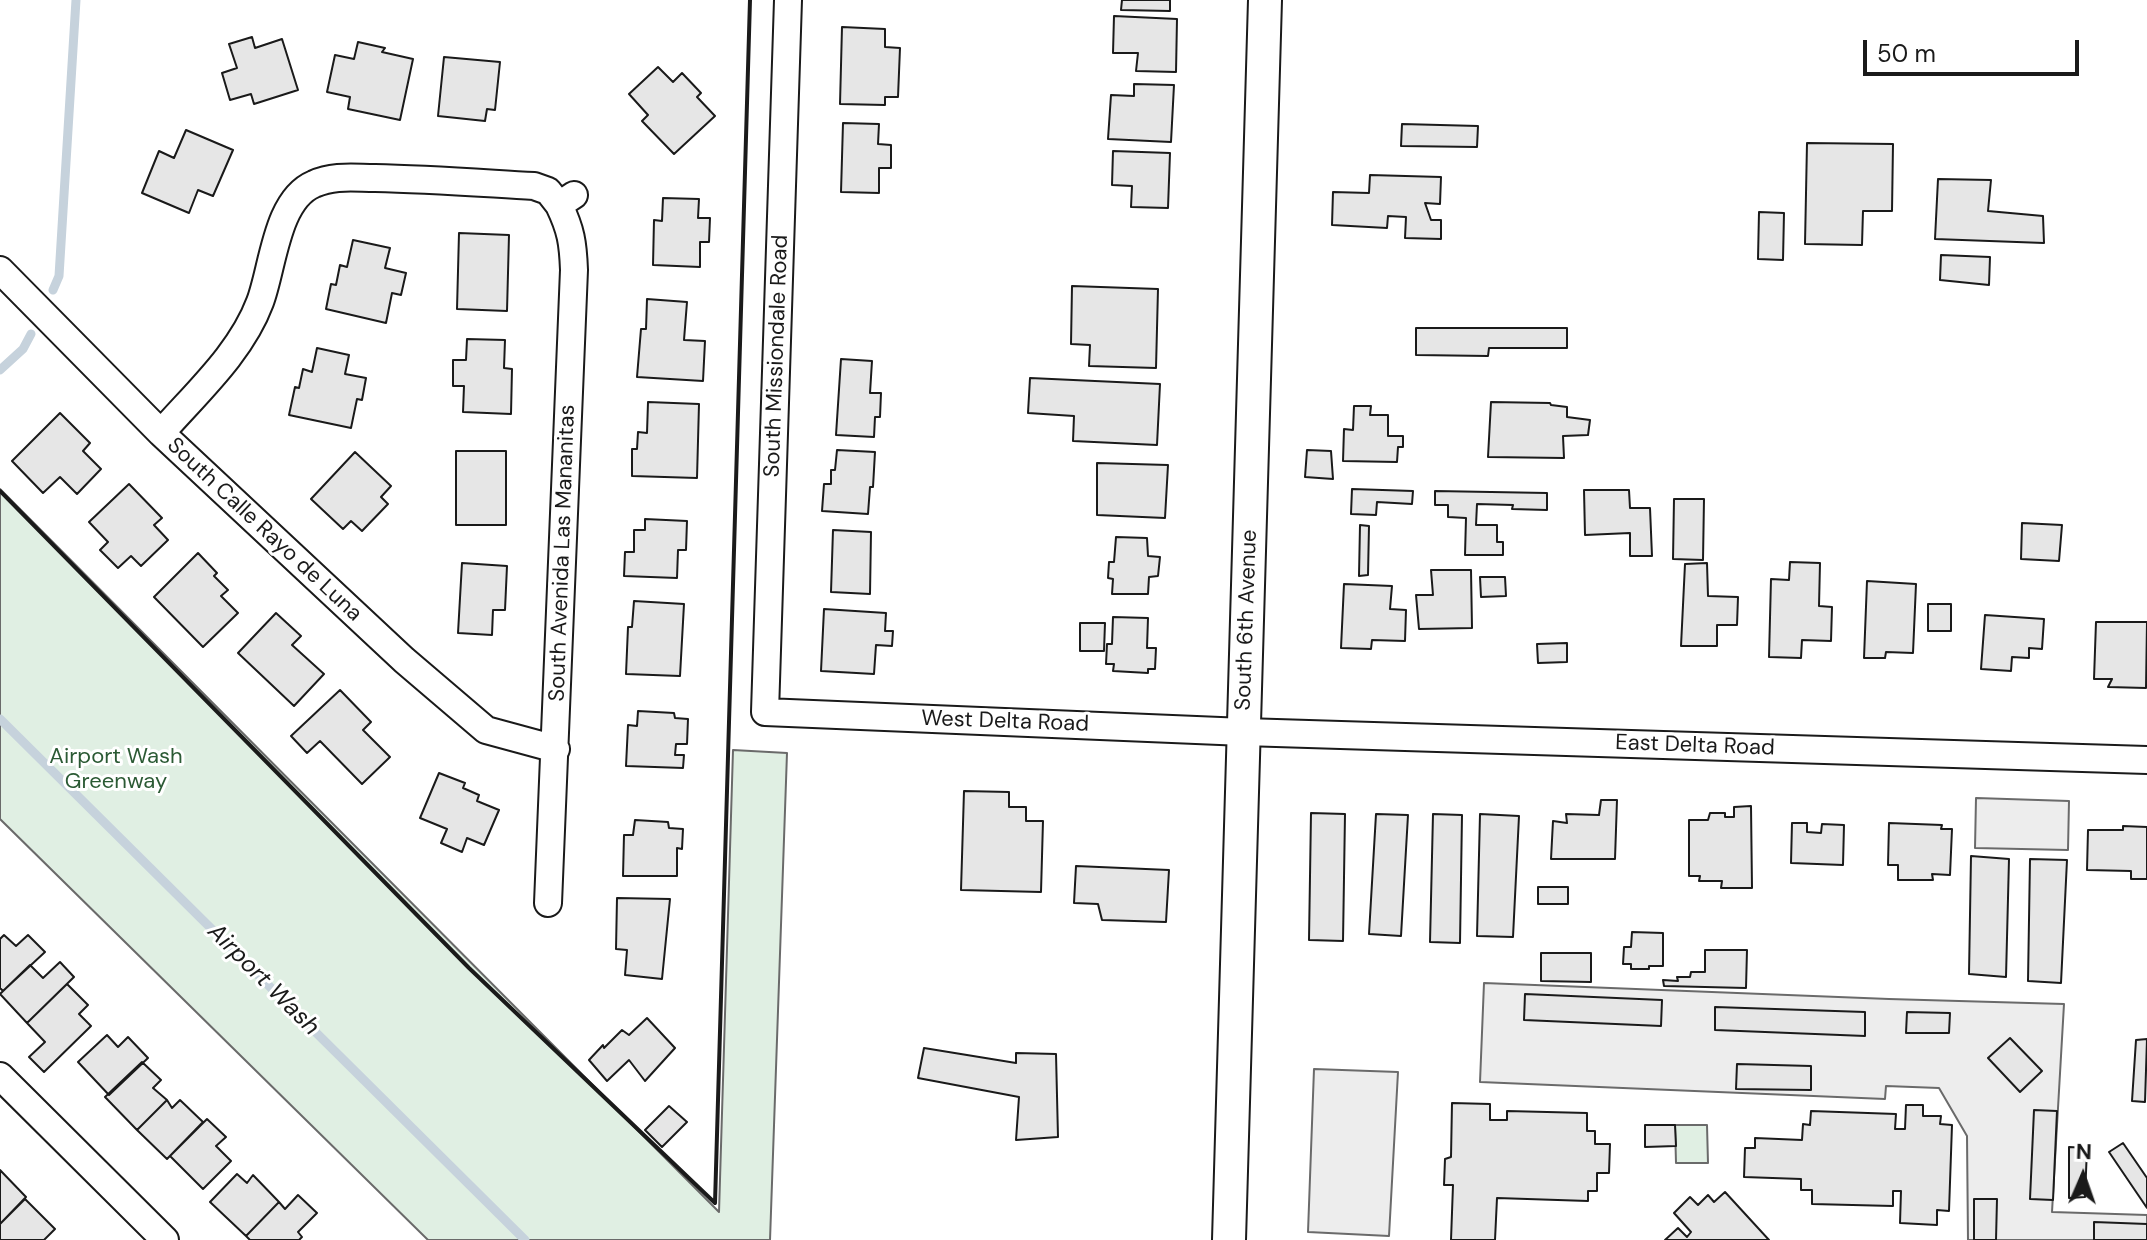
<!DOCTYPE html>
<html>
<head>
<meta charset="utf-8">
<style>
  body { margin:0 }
  #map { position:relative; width:2147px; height:1240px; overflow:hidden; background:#fff; font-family:"DM Sans",sans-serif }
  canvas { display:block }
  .north { position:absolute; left:2043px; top:1136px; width:80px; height:80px; -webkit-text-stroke:6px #fff; paint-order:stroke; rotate:2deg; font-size:22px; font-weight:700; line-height:32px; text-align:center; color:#1a1a1a }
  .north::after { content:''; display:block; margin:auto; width:28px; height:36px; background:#1a1a1a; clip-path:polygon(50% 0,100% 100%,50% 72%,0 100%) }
  .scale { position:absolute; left:1863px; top:40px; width:216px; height:36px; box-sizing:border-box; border:4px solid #1a1a1a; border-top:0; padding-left:10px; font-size:24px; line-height:28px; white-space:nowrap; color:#1a1a1a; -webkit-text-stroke:6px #fff; paint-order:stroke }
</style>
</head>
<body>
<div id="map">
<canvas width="2147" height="1240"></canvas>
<div class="north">N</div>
<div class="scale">50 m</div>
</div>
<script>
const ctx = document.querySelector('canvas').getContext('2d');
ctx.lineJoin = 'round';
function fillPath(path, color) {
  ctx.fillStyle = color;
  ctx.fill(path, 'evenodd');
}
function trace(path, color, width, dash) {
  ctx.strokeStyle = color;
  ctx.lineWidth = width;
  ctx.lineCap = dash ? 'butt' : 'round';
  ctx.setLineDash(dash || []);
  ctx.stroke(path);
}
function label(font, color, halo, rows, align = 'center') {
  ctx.font = font + ' "DM Sans",sans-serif';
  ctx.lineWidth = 6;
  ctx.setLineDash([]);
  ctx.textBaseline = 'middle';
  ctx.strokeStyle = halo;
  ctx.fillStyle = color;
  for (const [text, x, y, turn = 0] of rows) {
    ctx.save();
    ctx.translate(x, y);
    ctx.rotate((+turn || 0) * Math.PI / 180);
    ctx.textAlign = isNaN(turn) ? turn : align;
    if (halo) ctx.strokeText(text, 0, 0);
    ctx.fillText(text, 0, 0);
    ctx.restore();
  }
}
const green = new Path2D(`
  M0,489L719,1212L733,750L787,753L770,1240H428L0,819Z
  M1675,1125H1707L1708,1163H1676Z`);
fillPath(green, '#e0efe3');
trace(green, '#6a6a6a', 2);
const parking = new Path2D(`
  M1976,798L2069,801L2068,850L1975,848Z
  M1484,983L1889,999L2064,1004L2052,1212L2147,1215V1240H1968L1967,1136L1939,1088L1886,1086L1885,1099L1480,1082Z
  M1314,1069L1398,1072L1389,1236L1308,1232Z`);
fillPath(parking, '#ededed');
trace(parking, '#6a6a6a', 2);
trace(new Path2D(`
  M53,290L59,276L76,0
  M0,370L23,349L31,334
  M0,719L525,1240`), '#c6d2dc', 9);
const building = new Path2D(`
  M1122,0H1170V11L1121,10Z
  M1114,16L1177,19L1176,72L1136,71L1138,53H1113Z
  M842,27L885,29V47L900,48L898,97H885V105L840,104Z
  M252,37L255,48L282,39L298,90L254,104L251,94L230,100L222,73L237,68L229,44Z
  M358,42L385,48L382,52L413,59L400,120L348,109L350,97L327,92L335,55L354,59Z
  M444,57L500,62L495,110L487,109L485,121L438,116Z
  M658,67L673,82L682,73L701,93L697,97L715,116L674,154L642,121L648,115L629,94Z
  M1134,84L1174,85L1171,142L1108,139L1111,95L1134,96Z
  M843,123L879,124L878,144L891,145V168H879V193L841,192Z
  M1402,124L1478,126L1477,147L1401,146Z
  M186,130L233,150L213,196L198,190L189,213L142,193L159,151L174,158Z
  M1807,143L1893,144L1892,211H1863L1862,245L1805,244Z
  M1113,151L1170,153L1168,208L1131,207L1132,186L1112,185Z
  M1370,175L1441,177L1440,204L1425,203L1431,220H1441V239L1405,238L1406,217L1388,216L1387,228L1332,225L1333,192L1369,193Z
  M1938,179L1991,180L1988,211L2043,216L2044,243L1935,239Z
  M663,198L699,199L698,218H710L709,242H700V267L653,265L654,220L662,221Z
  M1759,212L1784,213L1783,260L1758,259Z
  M459,233L509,235L507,311L457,309Z
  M353,240L390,248L385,268L406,273L401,295L392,293L386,323L326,309L331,284L336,285L340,265L347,267Z
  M1941,255L1990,257L1989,285L1940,280Z
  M1072,286L1158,289L1156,368L1089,366L1090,345L1071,344Z
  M647,299L687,302L684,340L705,341L703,381L637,377L641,329H646Z
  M1416,328H1567V348H1489L1488,356L1416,355Z
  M467,339L505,340L504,368L512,369L511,414L463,412L464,386H453V360H466Z
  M317,348L349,355L345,374L366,378L362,400L357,399L351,428L289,415L295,387L299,388L303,369L312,372Z
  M841,359L872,361L870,393H881L880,417H875L874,437L836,435Z
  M1030,378L1160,384L1157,445L1073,441L1074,416L1028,413Z
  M648,402L699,404L697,478L632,476V449H637L638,432L647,433Z
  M1491,402L1550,403L1551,405L1567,407V417L1590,420L1588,435L1563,436L1564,458L1488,457Z
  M1354,406H1371L1370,415H1388V436H1403V447H1398L1397,462L1343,461L1344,429L1353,430Z
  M60,413L90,443L83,451L101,469L77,494L60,477L43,493L12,461Z
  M837,450L875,452L873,487H870L868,514L822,511L824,484H831V470H835Z
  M1307,450L1331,451L1333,479L1305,477Z
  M456,451H506V525H456Z
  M355,452L391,486L381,497L388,504L362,531L351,521L343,529L311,499Z
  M1097,463L1168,465L1165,518L1097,515Z
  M129,484L162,518L154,525L168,540L141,566L131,556L118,568L100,550L108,542L89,522Z
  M1352,489L1413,491L1412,504L1377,502L1376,515L1351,514Z
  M1584,490H1629L1630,508H1650L1652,556H1630V533L1585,535Z
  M1435,491L1547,493V510L1512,509L1513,505L1477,504L1476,525H1497V542H1503V555H1465L1466,518L1448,517V505H1435Z
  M1674,499H1704L1703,560L1673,559Z
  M645,519L687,521L686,550H678L677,578L624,576L625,552H634V530H645Z
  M2022,523L2062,525L2059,561L2021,559Z
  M1360,525L1369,526L1368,575L1359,576Z
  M833,530L871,532L870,594L831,592Z
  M1116,537L1147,538L1148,556L1160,557L1158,576L1149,577L1148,594H1112L1113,579L1108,578L1109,562H1114Z
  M198,553L217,573L214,576L228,590L221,596L238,613L203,647L154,597Z
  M1790,562L1820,563L1819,606L1832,607L1831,641L1802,640L1801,658L1769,657L1771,579L1789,580Z
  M462,563L507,566L505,610H493L492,635L458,633Z
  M1707,563L1708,596L1738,597L1737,625H1717V646H1681L1685,564Z
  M1431,570H1471L1472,628L1419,629L1416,595H1433Z
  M1480,577H1505L1506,596L1481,597Z
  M1867,581L1916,584L1913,653L1886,652L1885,658H1864Z
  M1344,584L1392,586L1390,609L1406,610L1405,641L1372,640L1371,649L1341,648Z
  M634,601L684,604L680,676L626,674L628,627H632Z
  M1928,604H1951V631H1928Z
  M824,609L886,613L885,631H893L892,646L876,645L874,674L821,671Z
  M276,613L301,636L292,645L324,674L294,706L238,653Z
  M1985,615L2044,619L2042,649L2029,648V658L2012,657L2011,671L1981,669Z
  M1113,617L1148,618L1147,648H1156L1155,669H1148V673L1113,671L1114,664H1106L1107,644H1112Z
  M2096,622H2147L2146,688L2108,687L2112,679H2094Z
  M1080,623H1105L1104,651H1080Z
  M1567,643V662L1538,663L1537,644Z
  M340,690L371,722L363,730L390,757L362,784L320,741L307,753L291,736Z
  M638,711L674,713L675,718L688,719L687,744H676L675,755H684L683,768L626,766L628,725L637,726Z
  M439,773L465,783L463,788L479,795L477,801L499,810L484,845L467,838L462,852L441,843L447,829L420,818Z
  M964,791L1009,792V807H1026V821H1043L1041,892L961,890Z
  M1601,800H1617L1615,859H1551L1553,821L1567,823L1566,814L1599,815Z
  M1751,806L1752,888H1721L1722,881H1699L1700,876H1689V820H1708L1710,813H1725V817H1734V807Z
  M1311,813L1345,814L1343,941L1309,940Z
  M1376,814L1408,815L1401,936L1369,934Z
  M1433,814L1462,815L1460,943L1430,942Z
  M1480,814L1519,816L1513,937L1477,936Z
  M635,820L668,822L669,828L683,829L682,849L677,848V876H623L624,835H633Z
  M1792,823H1807V832L1821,833L1822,824L1844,825L1843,865L1791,863Z
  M1889,823L1942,825L1941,829H1952L1950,875L1932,874L1933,880H1898V865H1888Z
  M2123,826L2147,827V879H2131V871L2087,870L2088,830H2123Z
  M1971,856L2009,859L2006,977L1969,974Z
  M2030,859L2067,860L2061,983L2028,981Z
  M1076,866L1169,870L1166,922L1102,920L1098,904L1074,903Z
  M1538,887H1568V904H1538Z
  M617,898L670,899L662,979L625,975L627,950L616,949Z
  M1632,932L1663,933V966H1649V969H1631V964H1623L1624,947H1631Z
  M4,935L16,946L28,935L45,952L3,991L0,988V939Z
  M1705,950H1747L1746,988L1664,986L1663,980L1678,981L1677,977H1690L1691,972H1705Z
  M1541,953H1591V982L1541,981Z
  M60,962L74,977L27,1023L0,994L30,965L43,978Z
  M67,984L88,1005L79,1014L91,1026L44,1072L29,1057L45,1042L27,1023Z
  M1525,994L1662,1000L1661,1026L1524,1020Z
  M1715,1007L1865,1012V1036L1715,1030Z
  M1907,1012L1950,1013L1949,1033H1906Z
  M647,1018L675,1048L645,1081L629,1060L607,1081L589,1060L603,1045L604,1048L622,1030L629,1035Z
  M107,1035L118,1047L128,1037L148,1058L109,1095L78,1062Z
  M2010,1038L2042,1071L2020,1092L1988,1058Z
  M2147,1039L2145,1102L2132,1101L2136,1040Z
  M924,1048L1016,1063V1053L1056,1054L1058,1137L1016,1140L1019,1097L918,1078Z
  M142,1062L161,1080L153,1088L167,1100L137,1130L105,1097Z
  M1737,1064L1811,1066V1090L1736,1089Z
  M167,1100L172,1108L180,1100L203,1122L167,1159L137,1130Z
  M1452,1103L1490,1104V1120H1507V1111L1587,1113V1131H1595V1144H1610L1609,1173H1597V1191H1588V1201L1497,1198L1495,1240H1451L1453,1185H1444L1445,1159L1451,1157Z
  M1906,1105H1923V1116H1941L1940,1124L1952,1125L1949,1211L1937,1210V1225L1900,1223L1901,1191H1893V1206L1812,1204V1190H1801V1179L1744,1177L1745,1148H1755V1138L1802,1140L1803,1124L1810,1125L1811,1111L1896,1114L1895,1129H1905Z
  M669,1106L687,1122L662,1147L645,1130Z
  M2034,1110L2057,1111L2053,1200L2030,1199Z
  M207,1119L226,1137L216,1146L231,1161L203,1189L170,1156Z
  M1645,1125H1675L1676,1146L1645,1147Z
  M2123,1143L2147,1178V1208L2109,1152Z
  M2069,1147L2087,1148L2085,1197L2069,1198Z
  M0,1170L26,1197L0,1224Z
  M237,1174L247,1183L253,1175L279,1202L246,1236L210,1202Z
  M1725,1192L1769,1240H1665L1678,1228L1687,1237L1691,1232L1674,1213L1690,1197L1698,1205L1708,1195L1714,1202Z
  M298,1195L317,1213L298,1232L302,1237L299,1240H250L246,1236L279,1202L285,1209Z
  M25,1199L55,1229L44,1240H0V1224Z
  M1974,1199H1997L1996,1240H1974Z
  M2094,1222L2147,1224V1240H2094Z`);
fillPath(building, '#e6e6e6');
trace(building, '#1a1a1a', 2);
const minor = new Path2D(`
  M788,0L765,712L1244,732L2147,760
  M0,270L161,433L404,660L486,730L556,749
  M161,433C196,393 241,353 260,302C273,268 276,200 314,184C334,175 354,178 375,178C428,179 481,183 534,186L548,191L559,205L574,195
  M548,903L574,270C573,243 571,230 559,205
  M0,1076L165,1240`);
const tertiary = new Path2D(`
  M1229,1240L1265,0`);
trace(minor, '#1a1a1a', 30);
trace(tertiary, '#1a1a1a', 36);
trace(minor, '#fff', 26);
trace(tertiary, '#fff', 32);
trace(new Path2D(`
  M0,491L469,968L715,1203L750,0`), '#1a1a1a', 4);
label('22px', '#1a1a1a', '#fff', [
  ["South Missiondale Road",777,356,-88],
  ["South Calle Rayo de Luna",264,530,43],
  ["South Avenida Las Mananitas",563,553,-88],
  ["South 6th Avenue",1247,620,-88],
  ["West Delta Road",1005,722,2],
  ["East Delta Road",1695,746,2]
]);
label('22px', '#2b5a34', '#fff', [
  ["Airport Wash",116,757],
  ["Greenway",116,782]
]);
label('italic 24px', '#1a1a1a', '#fff', [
  ["Airport Wash",263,980,45]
]);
</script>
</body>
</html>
